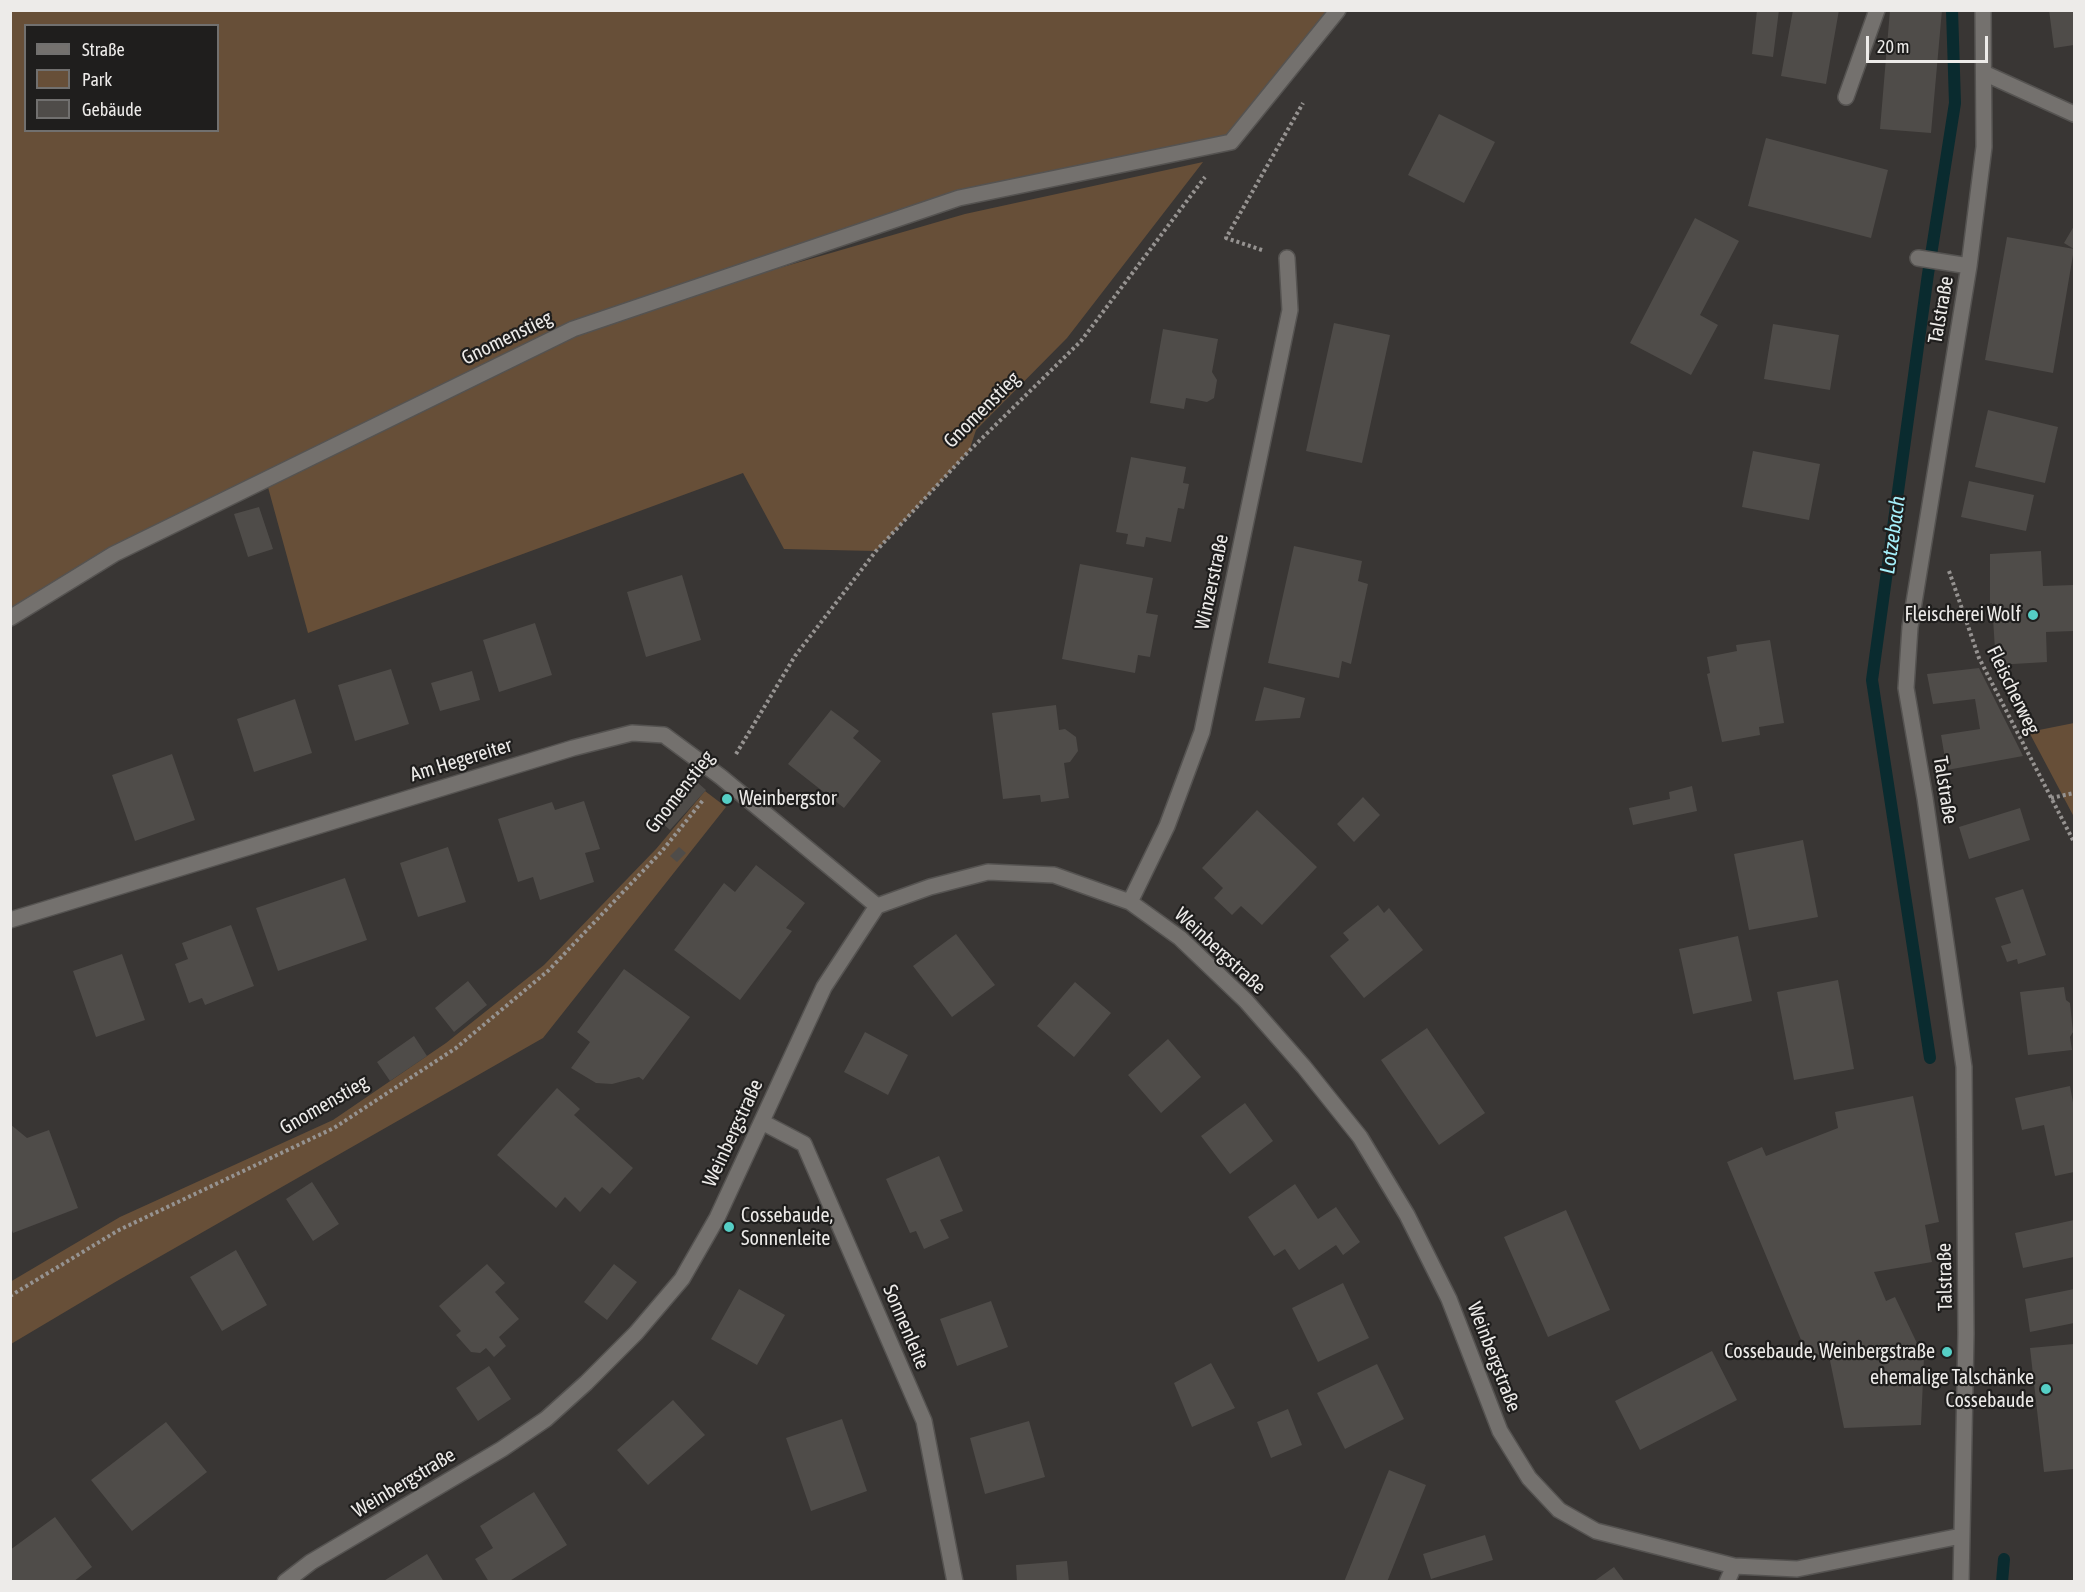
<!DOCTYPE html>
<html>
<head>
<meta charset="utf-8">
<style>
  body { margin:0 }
  #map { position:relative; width:2085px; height:1592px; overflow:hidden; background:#393634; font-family:"Asap Condensed",sans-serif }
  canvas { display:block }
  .frame { position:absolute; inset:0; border:12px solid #edebe9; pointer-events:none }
  .legend { position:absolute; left:24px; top:24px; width:195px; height:108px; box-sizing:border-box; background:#1f1e1d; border:2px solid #71706f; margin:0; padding:8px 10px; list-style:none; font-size:18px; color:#edebe9 }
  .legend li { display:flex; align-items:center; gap:12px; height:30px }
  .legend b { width:30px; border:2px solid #71706f }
  .scale { position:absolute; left:1866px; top:36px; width:122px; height:27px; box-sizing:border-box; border:3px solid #edebe9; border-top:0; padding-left:8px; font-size:18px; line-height:21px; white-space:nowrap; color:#edebe9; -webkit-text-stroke:4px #1f1e1d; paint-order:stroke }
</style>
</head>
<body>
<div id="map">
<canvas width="2085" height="1592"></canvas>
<div class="frame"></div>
<ul class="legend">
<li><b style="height:8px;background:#74716e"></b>Straße</li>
<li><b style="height:16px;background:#674f38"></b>Park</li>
<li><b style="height:16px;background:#4f4c49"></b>Gebäude</li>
</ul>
<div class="scale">20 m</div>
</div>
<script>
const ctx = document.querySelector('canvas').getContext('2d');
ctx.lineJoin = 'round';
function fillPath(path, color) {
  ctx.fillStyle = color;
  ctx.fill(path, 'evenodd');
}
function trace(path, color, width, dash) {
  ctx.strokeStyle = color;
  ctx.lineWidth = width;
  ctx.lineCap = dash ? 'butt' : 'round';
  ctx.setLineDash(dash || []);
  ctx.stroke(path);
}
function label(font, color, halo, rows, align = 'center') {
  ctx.font = font + ' "Asap Condensed",sans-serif';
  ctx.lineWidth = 4.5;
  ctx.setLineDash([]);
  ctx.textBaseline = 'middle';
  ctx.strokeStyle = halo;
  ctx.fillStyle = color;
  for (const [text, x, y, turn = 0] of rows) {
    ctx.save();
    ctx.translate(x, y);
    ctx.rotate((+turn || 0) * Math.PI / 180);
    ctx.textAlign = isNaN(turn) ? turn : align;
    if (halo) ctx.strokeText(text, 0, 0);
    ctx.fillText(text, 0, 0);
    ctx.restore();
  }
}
fillPath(new Path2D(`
  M11,11H1338L1231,142L959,198L762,273L965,214L1203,162L1067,338L976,430L969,451L876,551L784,549L743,473L308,633L266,480L11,618ZM26,26H218V130H26Z
  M2074,723V817L2029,732Z
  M705,791L726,807L543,1038L117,1281L11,1344L10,1282L120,1217L333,1120L446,1043L544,965L656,849Z`), '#674f38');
trace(new Path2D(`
  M1930,1058L1872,680L1928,274L1955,103L1952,10
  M2002,1582L2004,1559`), '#0a2b2f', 12);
fillPath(new Path2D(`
  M1757,10H1779L1773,57L1752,54Z
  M1793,10H1839L1826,84L1781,76Z
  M1890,10H1942L1931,133L1880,129Z
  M2049,10H2074V45L2054,48Z
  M1439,114L1495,142L1464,203L1408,175Z
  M1766,138L1888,170L1871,238L1748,206Z
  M1695,218L1739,241L1700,315L1718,325L1691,375L1630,343Z
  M2074,226V249L2064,243Z
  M2007,237L2074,249L2053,373L1985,360Z
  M1334,323L1390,335L1362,463L1306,451Z
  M1773,324L1839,335L1830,390L1764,379Z
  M1163,329L1218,339L1212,372L1217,380L1214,398L1207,402L1186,398L1184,409L1150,403Z
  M1988,410L2058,427L2045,483L1975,467Z
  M1753,451L1820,464L1809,520L1742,507Z
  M1131,457L1186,467L1183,483L1189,484L1184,509L1178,508L1171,542L1146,537L1144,547L1126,544L1128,534L1116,532Z
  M1969,481L2034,495L2026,531L1961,517Z
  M259,507L273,549L248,557L234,514Z
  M1294,546L1362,561L1358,581L1368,584L1351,664L1342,661L1339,678L1268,663Z
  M2041,551L2043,586L2074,585V631L2046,632L2047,662L1996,665L1992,603H1990V554Z
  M1080,564L1153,578L1146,613L1158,615L1150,657L1138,655L1135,673L1062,659Z
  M682,575L701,640L646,657L627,592Z
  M535,623L552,675L499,692L483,640Z
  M1770,640L1784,723L1759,727L1760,735L1722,742L1707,674L1710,673L1707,657L1737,651L1736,645Z
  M1979,668L2023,756L1947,770L1941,735L1980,729L1975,699L1933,704L1927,674Z
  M391,669L409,724L355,741L338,685Z
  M472,671L480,700L440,711L431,683Z
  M1264,687L1305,698L1300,718L1255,721Z
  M295,699L312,753L254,772L237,719Z
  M1056,705L1059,730L1065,729L1076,737L1078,751L1070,762L1064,763L1069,798L1041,802L1040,795L1003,799L992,713Z
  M831,710L859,731L853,738L881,761L844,808L788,764Z
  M172,754L195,820L135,841L112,775Z
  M689,775L706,790L670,830L662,823L685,797L676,790Z
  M1692,786L1697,811L1633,825L1629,808L1670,799L1669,792Z
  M1363,797L1380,815L1354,842L1337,824Z
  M584,801L600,849L585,853L594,882L540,900L533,877L518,882L498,819L552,802L555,810Z
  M2020,808L2030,840L1969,859L1959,827Z
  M1257,810L1317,867L1262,925L1241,906L1232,915L1214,898L1223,888L1202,868Z
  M1803,840L1818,917L1749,930L1734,854Z
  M448,847L466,902L418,917L400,863Z
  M679,847L686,853L677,862L670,856Z
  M756,865L805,903L786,928L792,931L740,1000L674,950L724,883L735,892Z
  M345,878L367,940L278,971L256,908Z
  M2023,889L2046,955L2018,964L2017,959L2007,962L2001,946L2011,943L1995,898Z
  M1378,905L1384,913L1389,908L1423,950L1364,998L1330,956L1349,940L1343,933Z
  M231,925L254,986L205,1005L202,998L189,1003L175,964L188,959L182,943Z
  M956,934L995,985L952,1017L913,966Z
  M1738,936L1752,1001L1693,1014L1679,949Z
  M122,954L145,1020L96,1037L73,971Z
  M624,969L690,1017L643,1080L639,1077L612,1084L596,1083L571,1068L590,1042L577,1032Z
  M1838,980L1854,1069L1794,1080L1777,992Z
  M468,981L487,1005L454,1032L435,1008Z
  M1075,982L1111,1013L1074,1057L1037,1026Z
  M2064,987L2066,1000L2070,1003L2073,1032L2070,1037L2072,1050L2028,1055L2020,992Z
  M1427,1028L1485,1113L1439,1145L1381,1060Z
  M865,1032L908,1055L888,1095L844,1072Z
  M414,1036L427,1056L390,1081L377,1062Z
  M1168,1039L1201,1077L1161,1113L1128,1075Z
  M2070,1086L2074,1108V1172L2055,1176L2044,1125L2022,1130L2015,1098Z
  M557,1088L580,1109L574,1115L633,1168L610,1194L602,1187L580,1212L565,1197L556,1208L497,1155Z
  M1913,1096L1939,1222L1925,1225L1932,1262L1874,1272L1886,1301L1895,1297L1924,1358L1921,1425L1844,1428L1828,1351L1809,1359L1727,1162L1762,1147L1766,1156L1838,1128L1835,1112Z
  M1245,1103L1273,1141L1230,1174L1201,1136Z
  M10,1124L27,1138L49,1130L78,1208L13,1233L10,1226Z
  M939,1156L963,1211L940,1220L949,1238L924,1249L916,1231L910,1233L886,1179Z
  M312,1182L339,1224L313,1241L286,1199Z
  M1295,1184L1318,1219L1336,1207L1360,1242L1343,1255L1336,1245L1299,1270L1285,1249L1274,1256L1248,1217Z
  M1566,1210L1610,1310L1548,1337L1504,1237Z
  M2074,1220V1257L2023,1268L2015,1233Z
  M236,1250L267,1305L222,1331L190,1277Z
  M487,1264L505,1283L495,1292L519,1319L499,1337L506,1346L494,1357L486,1348L480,1353L471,1352L456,1335L461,1331L439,1306Z
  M614,1264L637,1282L607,1320L584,1302Z
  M1343,1283L1369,1338L1318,1362L1292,1308Z
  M739,1289L785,1315L757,1365L711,1339Z
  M2074,1289V1323L2030,1332L2025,1299Z
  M991,1301L1008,1347L957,1366L940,1319Z
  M2074,1344V1469L2044,1472L2030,1348Z
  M1712,1351L1737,1400L1640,1450L1615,1401Z
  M1211,1363L1235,1408L1192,1427L1174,1383Z
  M1377,1364L1404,1419L1345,1449L1317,1393Z
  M489,1366L511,1399L478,1421L456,1388Z
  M673,1400L705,1435L648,1485L617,1450Z
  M1288,1409L1302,1445L1271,1458L1257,1422Z
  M842,1419L867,1491L811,1511L786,1438Z
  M1029,1421L1045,1477L985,1494L970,1438Z
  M166,1422L207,1472L132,1531L91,1480Z
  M1389,1470L1426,1485L1387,1582H1344Z
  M534,1492L567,1545L508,1582H489L475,1559L493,1548L480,1526Z
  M55,1517L92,1567L73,1582H10V1550Z
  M1485,1535L1493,1560L1431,1579L1423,1554Z
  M427,1554L444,1582H382Z
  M1067,1561L1069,1582H1017L1016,1565Z
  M1614,1567L1625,1582H1593Z`), '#4f4c49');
const minor = new Path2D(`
  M1984,73L2074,114
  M1846,97L1877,10
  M1918,258L1969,266
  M10,618L114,554L573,329L959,198L1231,142L1338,10
  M1130,902L1167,826L1202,732L1290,310L1287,258
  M10,920L573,748L632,733L664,735L721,777L877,906
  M762,1122L804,1144L924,1421L955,1582
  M285,1582L311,1562L502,1449L546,1419L586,1383L636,1333L682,1279L717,1218L824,987L877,906L930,887L988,872L1054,875L1130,902L1180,938L1246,1001L1304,1067L1360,1137L1407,1215L1449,1299L1500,1431L1529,1478L1559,1510L1596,1531L1734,1566L1797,1569L1961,1536
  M1727,1582L1734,1566
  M1961,1582L1966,1334L1964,1067L1925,798L1906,688L1910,627L1969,266L1984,147L1983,10`);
trace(minor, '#555351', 18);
trace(new Path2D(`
  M1262,250L1226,238L1303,103
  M1949,571L1979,658L2074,842
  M736,754L795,656L876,551L969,451L1081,341L1205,177
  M2051,798L2074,793
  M10,1296L119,1230L334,1128L456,1048L549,970L662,851L704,799`), '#969391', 4, [3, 3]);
trace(minor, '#74716e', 15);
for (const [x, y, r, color] of [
  [2033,615,6,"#55cec5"],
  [727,799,6,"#55cec5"],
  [729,1227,6,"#55cec5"],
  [1947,1352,6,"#55cec5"],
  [2046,1389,6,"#55cec5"]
]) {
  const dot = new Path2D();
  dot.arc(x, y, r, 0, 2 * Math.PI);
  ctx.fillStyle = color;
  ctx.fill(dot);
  trace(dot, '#1f1e1d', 2);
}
label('20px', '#edebe9', '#1f1e1d', [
  ["Talstraße",1941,310,-80],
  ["Gnomenstieg",507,338,-26],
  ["Gnomenstieg",982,410,-45],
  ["Winzerstraße",1212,582,-78],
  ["Fleischerweg",2013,690,64],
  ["Am Hegereiter",461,760,-17],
  ["Talstraße",1945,790,81],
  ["Gnomenstieg",680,792,-52],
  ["Weinbergstraße",1220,951,43],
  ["Gnomenstieg",324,1105,-30],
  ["Weinbergstraße",733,1133,-65],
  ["Talstraße",1945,1277,-91],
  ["Sonnenleite",906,1327,67],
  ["Weinbergstraße",1494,1357,69],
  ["Weinbergstraße",404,1483,-31]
]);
label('20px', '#edebe9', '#1f1e1d', [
  ["Fleischerei Wolf",2021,615],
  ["Weinbergstor",739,799,"left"],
  ["Cossebaude,",741,1216,"left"],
  ["Sonnenleite",741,1239,"left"],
  ["Cossebaude, Weinbergstraße",1935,1352],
  ["ehemalige Talschänke",2034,1378],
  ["Cossebaude",2034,1401]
], 'right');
label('italic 21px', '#a5f0fb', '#1f1e1d', [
  ["Lotzebach",1893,535,-82]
]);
</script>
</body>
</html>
